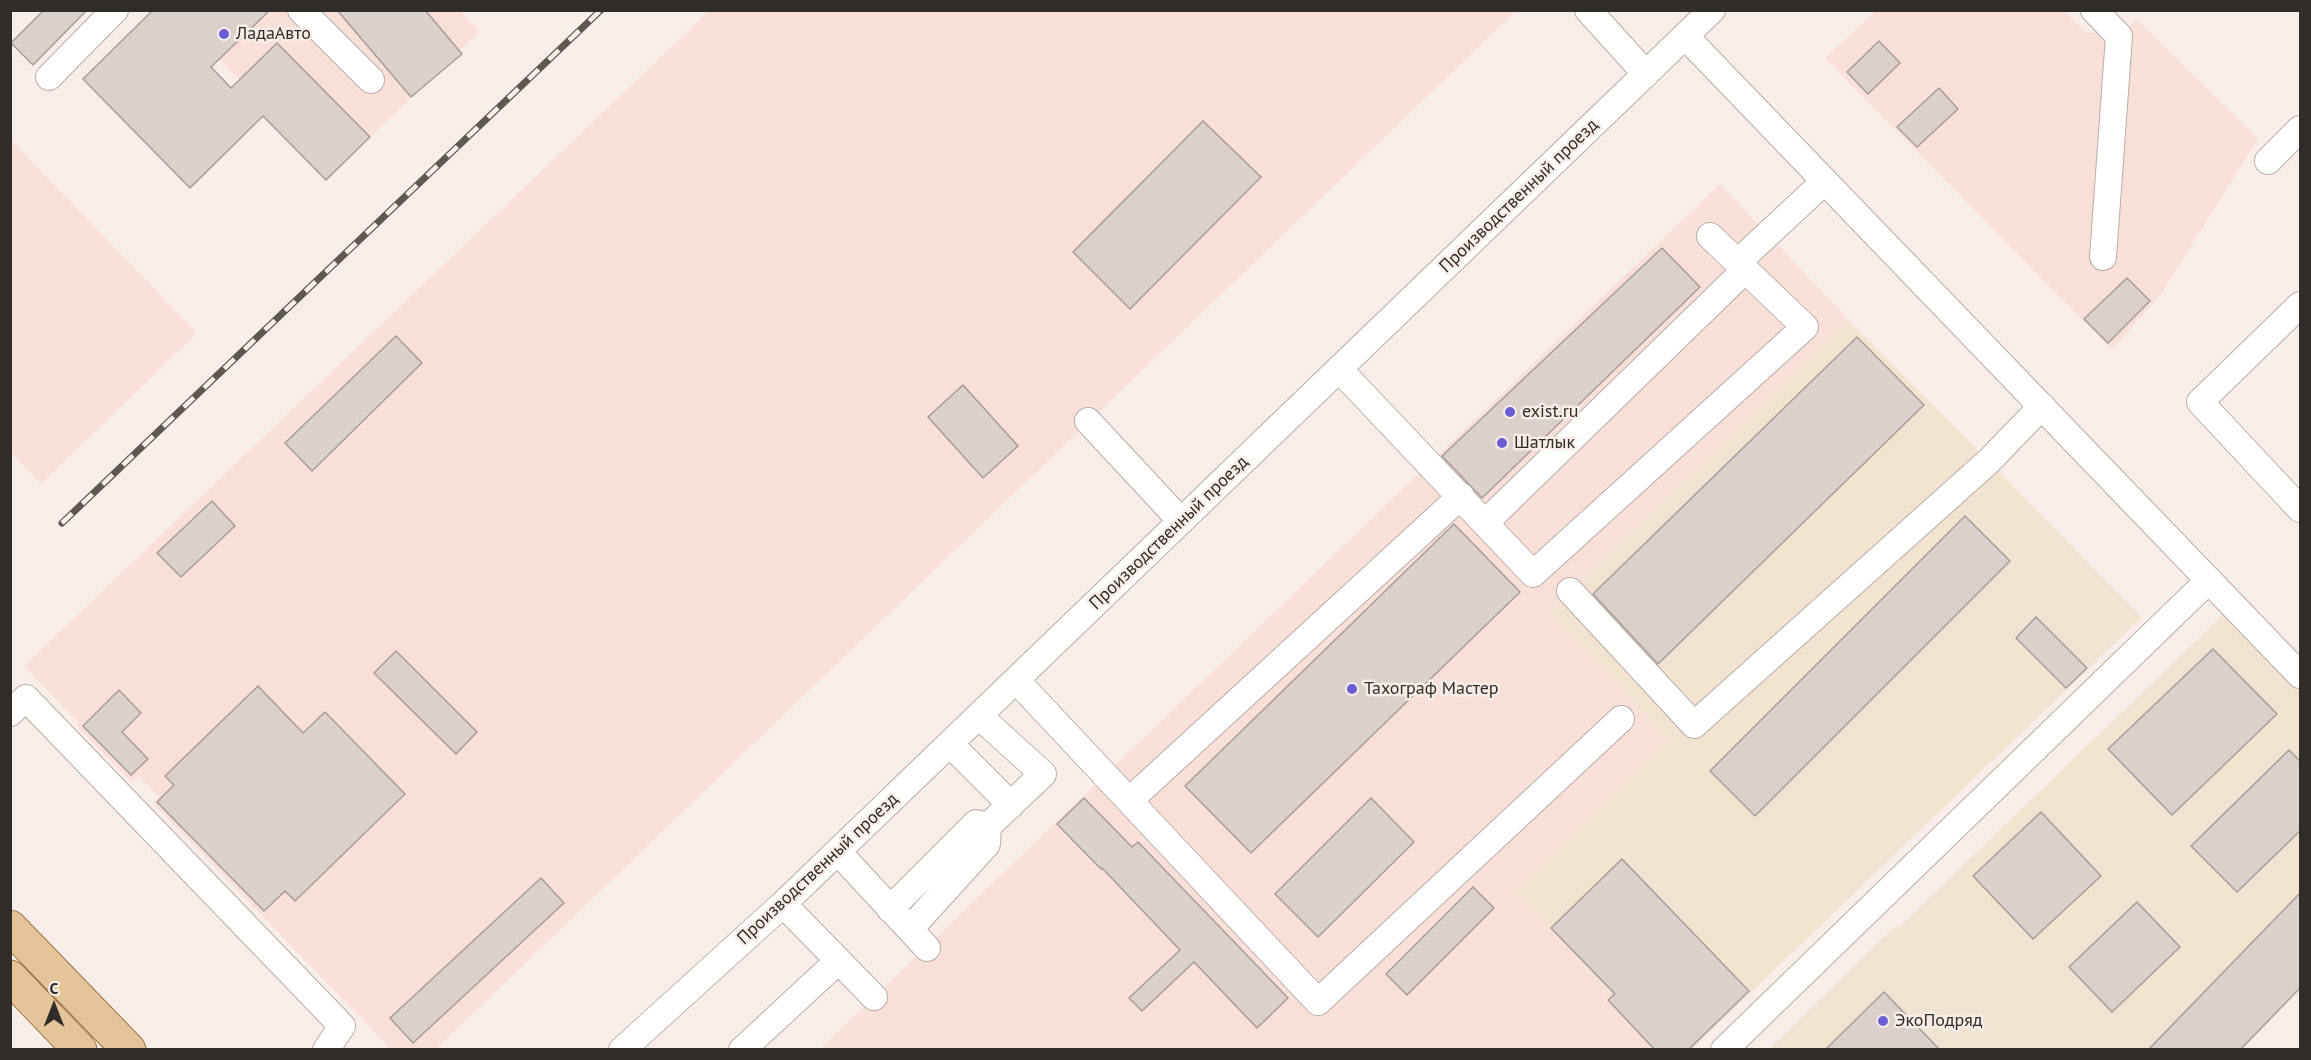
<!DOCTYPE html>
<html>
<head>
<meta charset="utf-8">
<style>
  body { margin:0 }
  #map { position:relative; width:2311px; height:1060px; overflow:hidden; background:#f8ede8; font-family:"PT Sans",sans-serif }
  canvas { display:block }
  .frame { position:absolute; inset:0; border:12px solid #302c2a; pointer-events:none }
  .north { position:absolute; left:24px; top:976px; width:60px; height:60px; -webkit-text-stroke:4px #f8ede8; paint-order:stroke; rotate:0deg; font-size:16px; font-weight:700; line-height:24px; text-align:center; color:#302c2a }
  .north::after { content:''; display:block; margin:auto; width:21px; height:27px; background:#302c2a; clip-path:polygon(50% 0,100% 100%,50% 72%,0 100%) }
</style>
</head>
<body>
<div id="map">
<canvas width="2311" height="1060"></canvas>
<div class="frame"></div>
<div class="north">С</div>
</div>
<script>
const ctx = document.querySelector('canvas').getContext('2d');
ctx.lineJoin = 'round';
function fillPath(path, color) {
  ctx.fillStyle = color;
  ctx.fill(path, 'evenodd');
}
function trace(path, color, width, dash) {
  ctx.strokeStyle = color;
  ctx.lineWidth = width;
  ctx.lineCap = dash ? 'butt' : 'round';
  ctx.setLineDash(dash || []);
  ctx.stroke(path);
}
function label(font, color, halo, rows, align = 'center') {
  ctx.font = font + ' "PT Sans",sans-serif';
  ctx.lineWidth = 5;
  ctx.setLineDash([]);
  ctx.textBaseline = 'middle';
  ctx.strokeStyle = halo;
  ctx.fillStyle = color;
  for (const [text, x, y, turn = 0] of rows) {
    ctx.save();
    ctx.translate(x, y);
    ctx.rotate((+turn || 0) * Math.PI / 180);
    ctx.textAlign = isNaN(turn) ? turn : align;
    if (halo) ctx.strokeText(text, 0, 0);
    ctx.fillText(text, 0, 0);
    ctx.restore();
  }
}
fillPath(new Path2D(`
  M173,11H460L480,31L331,175Z
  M709,11H1516L436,1049H391L153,803L159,797L139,776L132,782L76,725L78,722L24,666Z
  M1876,11H2064L2086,32L2118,36L2137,19L2258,139L2161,294L2112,350L1825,58Z
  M11,140L197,333L41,484L11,452Z
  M1720,184L1849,320L1549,611L1669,740L1513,891L1611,993L1606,999L1653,1049L819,1050Z`), '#f8dfd7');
fillPath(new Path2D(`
  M1849,320L2142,617L1692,1049H1653L1605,998L1611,993L1513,891L1668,740L1549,612Z
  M2227,611L2300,687V974L2227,1049L1768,1050L1893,928L1900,926Z`), '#f1e3d0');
const building = new Path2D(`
  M44,10H87L33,65L11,43Z
  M153,10H270L211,67L231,88L277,43L370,137L326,180L263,116L190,188L83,79Z
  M337,10H425L462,54L411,97Z
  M1879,41L1900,63L1868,94L1847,72Z
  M1939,88L1958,109L1917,147L1897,127Z
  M1203,121L1261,177L1130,309L1073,252Z
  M1662,248L1700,287L1482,498L1442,456Z
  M2127,278L2150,301L2108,343L2084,319Z
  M396,336L422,363L312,471L285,443Z
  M1857,337L1924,405L1658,664L1593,594Z
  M963,385L1018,446L983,478L928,417Z
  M212,501L235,526L181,577L157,553Z
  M1965,516L2010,561L1755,816L1710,771Z
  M1454,524L1520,592L1251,853L1185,786Z
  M2036,617L2087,668L2066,688L2016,638Z
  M2213,649L2277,714L2172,815L2108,749Z
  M396,651L477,732L456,754L374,673Z
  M258,686L303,733L325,712L405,794L295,901L285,891L264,911L157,802L174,785L165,776Z
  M119,690L141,713L122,732L148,759L131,775L83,726Z
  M2289,750L2301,762V830L2237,892L2191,846Z
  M1084,798L1132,847L1138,842L1288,998L1257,1028L1194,962L1142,1011L1129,998L1180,950L1102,868L1101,869L1057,824Z
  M1371,798L1414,842L1318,937L1275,894Z
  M2041,812L2101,876L2033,939L1973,876Z
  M1622,859L1749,991L1688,1050H1655L1608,1000L1615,994L1551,928Z
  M541,878L564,903L413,1043L390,1018Z
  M1473,887L1494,908L1407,995L1386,974Z
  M2301,892V987L2240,1050H2148Z
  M2137,902L2180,947L2112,1012L2069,967Z
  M1884,992L1940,1050H1825Z`);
fillPath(building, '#dbd0cb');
trace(building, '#a79c97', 1.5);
const minor = new Path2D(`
  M301,10L371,80
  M1588,10L1646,74
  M2094,10L2119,36L2103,257
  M1685,36L2300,675
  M49,77L115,10
  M2268,161L2300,129
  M1738,262L1825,181
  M2300,305L2200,402L2300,509
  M1339,369L1533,574L1805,327L1710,236
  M1088,421L1181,521
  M1489,519L1745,270
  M1570,591L1694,725L1989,461L2042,406
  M1016,680L1318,1002L1621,719
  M10,713L26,698L342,1026L326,1050
  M950,744L1011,805
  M1130,800L1461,496
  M838,852L927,948
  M783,904L874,997
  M890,909L976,823L988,826
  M910,929L987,844L988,826L1043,774L979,716
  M622,1050L783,904L1712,10
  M742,1050L838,961
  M1724,1050L2209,580`);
const major = new Path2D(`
  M10,927L129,1050
  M10,977L80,1050`);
trace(minor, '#b8ada8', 28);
trace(major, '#997545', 35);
trace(minor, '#fff', 26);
trace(major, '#e4c498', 33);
const rail = new Path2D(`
  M62,523L601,10`);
trace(rail, '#5e5855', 7);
trace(rail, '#f8ede8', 4.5, [14]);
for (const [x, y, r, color] of [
  [224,34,6,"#6a5ed7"],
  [1510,412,6,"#6a5ed7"],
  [1502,443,6,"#6a5ed7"],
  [1352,689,6,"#6a5ed7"],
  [1883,1021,6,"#6a5ed7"]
]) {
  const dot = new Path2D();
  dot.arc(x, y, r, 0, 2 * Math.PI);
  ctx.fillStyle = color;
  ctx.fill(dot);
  trace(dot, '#f8ede8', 2);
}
label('18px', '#302c2a', '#f8ede8', [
  ["ЛадаАвто",236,34],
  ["exist.ru",1522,412],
  ["Шатлык",1514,443],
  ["Тахограф Мастер",1364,689],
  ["ЭкоПодряд",1895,1021]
], 'left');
label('18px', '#302c2a', '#f8ede8', [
  ["Производственный проезд",1519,196,-44],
  ["Производственный проезд",1169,533,-44],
  ["Производственный проезд",818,869,-43]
]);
</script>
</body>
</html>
